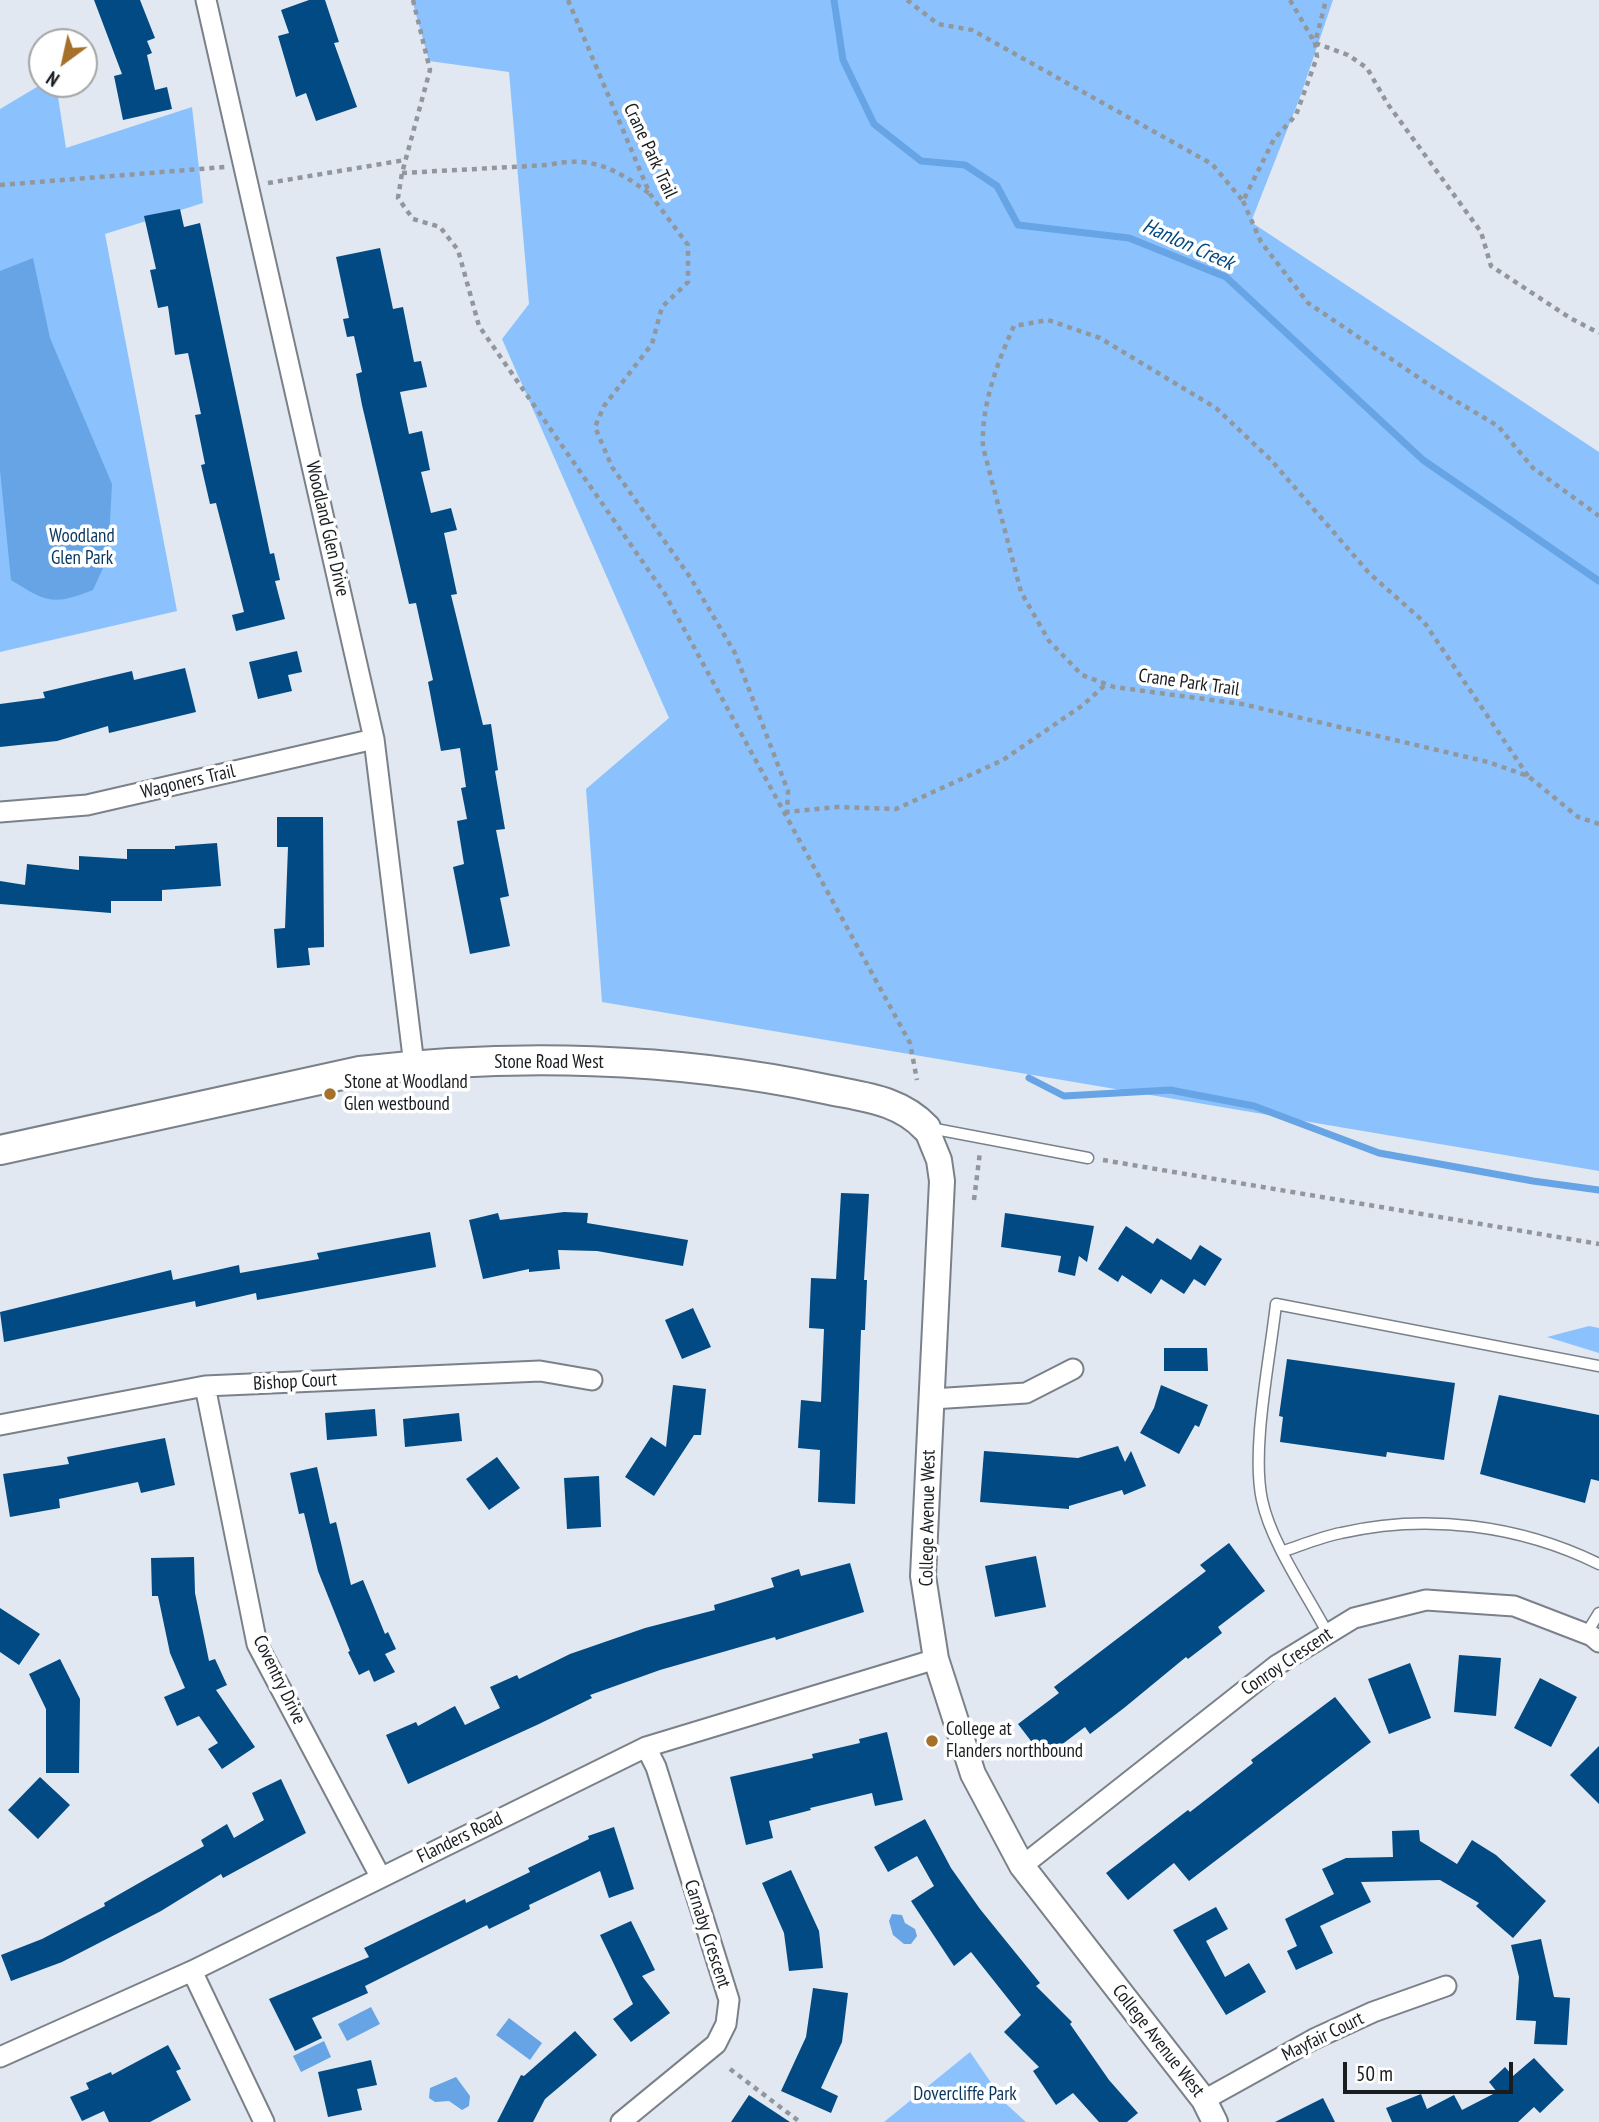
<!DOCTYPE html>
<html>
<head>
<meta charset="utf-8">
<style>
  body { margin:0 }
  #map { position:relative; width:1599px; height:2122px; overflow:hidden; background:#e1e8f1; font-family:"PT Sans Narrow",sans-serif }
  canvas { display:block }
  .north { position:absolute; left:28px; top:28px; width:70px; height:70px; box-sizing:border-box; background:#fff; border:2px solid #a3a5a6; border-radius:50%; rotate:213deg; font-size:19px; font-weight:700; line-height:28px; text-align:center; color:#1a1d20 }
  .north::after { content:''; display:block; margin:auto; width:24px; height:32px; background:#a57029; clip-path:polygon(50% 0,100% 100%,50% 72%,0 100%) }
  .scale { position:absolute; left:1343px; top:2062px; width:170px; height:32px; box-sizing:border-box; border:4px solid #1a1d20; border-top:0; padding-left:9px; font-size:21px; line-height:24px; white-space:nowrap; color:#1a1d20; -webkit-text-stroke:5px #fff; paint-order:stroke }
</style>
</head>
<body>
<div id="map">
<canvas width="1599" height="2122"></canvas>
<div class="north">N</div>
<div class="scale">50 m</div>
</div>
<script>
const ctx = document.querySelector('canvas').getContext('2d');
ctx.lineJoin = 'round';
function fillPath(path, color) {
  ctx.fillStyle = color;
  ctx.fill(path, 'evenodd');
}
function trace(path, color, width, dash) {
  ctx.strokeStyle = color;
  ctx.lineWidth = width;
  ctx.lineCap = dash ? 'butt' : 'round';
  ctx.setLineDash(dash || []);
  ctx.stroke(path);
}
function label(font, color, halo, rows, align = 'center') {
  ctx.font = font + ' "PT Sans Narrow",sans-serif';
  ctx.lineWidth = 7;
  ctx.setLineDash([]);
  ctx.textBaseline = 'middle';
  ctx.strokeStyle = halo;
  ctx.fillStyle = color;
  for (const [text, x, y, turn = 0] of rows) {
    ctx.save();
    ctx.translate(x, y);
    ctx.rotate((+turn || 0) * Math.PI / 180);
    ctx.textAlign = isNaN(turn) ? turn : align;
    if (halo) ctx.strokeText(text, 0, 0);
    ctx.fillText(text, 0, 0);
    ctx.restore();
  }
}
fillPath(new Path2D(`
  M412,0H1333L1300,97L1251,222L1599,452V1171L602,1002L586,789L669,718L502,339L529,304L509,72L429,61Z
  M42,84H56L66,148L192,107L203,203L105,234L177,611L0,652V109Z
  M1589,1326L1599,1328V1353L1547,1337Z
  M970,2052L1005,2103L1026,2122H884Z`), '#8bc2fd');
fillPath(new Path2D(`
  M33,258L50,338L112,484L108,557L93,590C53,606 46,602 11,580L0,470V271Z
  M892,1914L902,1915L905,1923L915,1929L917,1936L911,1944H904L893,1935L889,1921Z
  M371,2007L380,2024L347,2041L338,2024Z
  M509,2018L542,2043L530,2060L496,2035Z
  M324,2041L331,2057L301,2072L293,2056Z
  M456,2077L470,2096L469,2106L462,2110L449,2101L435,2102L429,2098L430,2088Z`), '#67a4e5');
trace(new Path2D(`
  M834,0L843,60L874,124L921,161L965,165L997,186L1018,225L1129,238L1226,277L1423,460L1599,581
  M1029,1078L1064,1096L1170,1090L1254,1106L1379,1153L1533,1181L1599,1190`), '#67a4e5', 7);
fillPath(new Path2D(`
  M94,0H140L155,38L147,41L152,53L147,55L155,90L167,87L172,109L123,120L114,76L122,74Z
  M309,0H325L339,42L334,43L357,107L316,121L306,93L296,97L278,36L289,33L281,10Z
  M180,209L184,227L200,223L270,554L274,553L280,580L275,581L285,619L236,631L232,615L244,612L216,503L210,504L201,465L205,464L195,415L201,414L188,353L175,355L168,306L158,308L150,270L156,269L144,216Z
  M380,248L393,309L403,307L414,362L421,361L427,387L400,392L409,434L422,431L430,470L421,472L431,513L451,508L457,530L444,533L457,594L451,595L483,725L491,724L498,770L495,771L505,829L496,830L509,896L500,898L510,946L470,954L453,867L464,864L457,821L467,819L461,788L466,787L460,748L441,751L428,682L433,680L416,603L409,604L362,405L356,374L362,372L354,336L347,337L343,319L349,318L336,257Z
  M297,651L302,672L288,675L292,691L258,699L249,662Z
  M185,668L196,712L109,733L108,726L57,741L0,747V704L45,698L43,692L132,671L134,680Z
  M277,817H323L324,947L308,948L310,965L277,968L274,929L285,928L288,847H277Z
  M217,843L221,886L162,890V901H111V913L0,904V881L25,885L27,864L79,870V856L127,859V849H175V846Z
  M841,1193L869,1194L864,1280H867L865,1330H861L855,1504L818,1502L820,1450L798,1448L801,1400L821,1402L824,1329L809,1328L811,1278L836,1279Z
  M564,1212L588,1213L587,1223L688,1240L683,1266L597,1251L558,1250L560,1269L529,1272V1269L483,1279L469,1220L498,1213L500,1220Z
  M1005,1213L1094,1226L1087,1262L1079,1256L1075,1276L1058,1272L1061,1256L1001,1247Z
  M1126,1226L1153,1244L1157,1238L1191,1260L1200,1245L1222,1259L1205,1286L1194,1279L1184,1294L1161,1279L1151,1294L1122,1275L1118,1282L1098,1269Z
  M430,1232L436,1267L257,1300L256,1293L196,1307L195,1301L4,1342L0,1312L171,1270L173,1280L239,1265L240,1273L319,1259L317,1253Z
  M693,1308L711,1347L682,1359L665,1320Z
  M1164,1348H1207L1208,1371H1164Z
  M1287,1359L1455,1383L1444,1460L1387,1452L1386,1457L1280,1442L1283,1417L1279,1416Z
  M673,1385L706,1389L701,1435H694L654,1496L625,1477L651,1437L666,1447Z
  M1161,1385L1208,1405L1199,1427L1195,1425L1179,1454L1140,1433L1154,1408Z
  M1499,1395L1599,1415V1481L1591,1479L1585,1503L1480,1474Z
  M375,1409L377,1436L327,1440L325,1413Z
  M459,1413L462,1441L405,1447L403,1419Z
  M165,1438L175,1485L141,1493L138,1482L59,1499L60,1508L10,1517L3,1474L69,1464L67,1457Z
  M1118,1446L1125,1462L1131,1451L1146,1486L1124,1495L1122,1490L1069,1506V1509L980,1502L984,1451L1078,1458Z
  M497,1457L520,1488L489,1510L466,1479Z
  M317,1467L330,1524L336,1522L351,1585L363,1580L385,1634L388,1632L396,1649L385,1654L395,1672L374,1682L369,1670L359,1675L348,1652L350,1651L318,1571L304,1513L299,1514L290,1473Z
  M599,1476L601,1527L567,1529L564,1478Z
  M1229,1543L1265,1591L1218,1627L1222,1633L1188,1659L1186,1657L1124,1708L1090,1734L1085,1727L1044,1758L1018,1724L1059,1693L1054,1687L1206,1571L1200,1565Z
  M1036,1556L1046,1607L995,1617L985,1566Z
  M194,1557L195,1593L209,1661L215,1659L227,1685L216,1690L255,1747L222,1769L208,1749L218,1743L199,1716L177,1726L164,1697L185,1688L170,1653L158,1596H152L151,1558Z
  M850,1563L864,1612L776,1640L775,1637L660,1670L590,1695L592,1698L539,1724L408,1784L386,1735L416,1722L418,1726L455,1706L465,1725L500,1708L490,1687L517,1675L519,1679L570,1654L645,1628L715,1610L714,1605L774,1587L771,1578L799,1569L801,1576Z
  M0,1608L40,1634L19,1665L0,1652Z
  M1459,1655L1501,1658L1496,1716L1454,1712Z
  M60,1659L80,1699L79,1773H46V1709L29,1674Z
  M1410,1663L1431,1718L1389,1734L1368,1679Z
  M1540,1678L1577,1697L1551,1747L1514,1728Z
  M1335,1697L1371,1742L1189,1881L1174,1863L1128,1900L1106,1873L1188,1810L1190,1812L1253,1763L1251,1760Z
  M887,1732L903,1800L875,1806L872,1793L810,1808L811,1810L769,1821L773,1838L746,1845L730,1777L813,1758L812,1754L860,1743L859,1739Z
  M1599,1746V1804L1570,1775Z
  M40,1777L70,1805L38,1839L8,1810Z
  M281,1779L306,1833L223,1878L221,1874L161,1911L62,1962L11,1981L1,1955L42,1939L105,1906L104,1903L204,1846L201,1840L227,1824L234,1838L264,1820L252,1793Z
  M925,1819L951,1868L980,1909L1040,1983L1036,1986L1072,2022L1070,2024L1109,2080L1138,2113L1127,2122H1099L1073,2093L1056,2105L1033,2071L1039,2067L1004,2032L1021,2015L971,1952L954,1966L911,1901L934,1886L917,1856L888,1872L874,1847Z
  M614,1827L634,1889L609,1898L600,1871L529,1905L530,1909L489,1929L487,1925L365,1986L368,1993L312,2018L322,2038L295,2051L269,1999L369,1957L364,1948L465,1899L466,1903L530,1872L528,1868L589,1839L588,1836Z
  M1419,1830L1420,1841L1457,1864L1472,1840L1496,1855L1546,1901L1513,1938L1476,1906L1479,1903L1440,1880L1361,1882L1371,1902L1320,1926L1333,1953L1296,1970L1287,1951L1297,1946L1285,1919L1334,1894L1322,1869L1346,1858L1393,1857L1392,1831Z
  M791,1870L819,1931L823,1968L789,1971L784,1933L762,1883Z
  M1216,1907L1228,1929L1206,1941L1225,1977L1249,1963L1266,1992L1226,2015L1173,1930Z
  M631,1921L655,1970L642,1976L670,2013L631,2042L613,2019L633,2004L600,1935Z
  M1541,1939L1554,1997L1570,1998L1567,2045L1534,2044L1536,2021L1516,2020L1519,1977L1511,1945Z
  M813,1988L848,1993L842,2042L821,2088L838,2096L831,2113L781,2091L806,2037Z
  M575,2031L597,2055L545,2099L533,2122H497L521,2075L524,2076Z
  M168,2045L181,2069L176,2071L191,2100L150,2122H109L104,2111L82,2121L70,2097L89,2089L86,2083L111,2072L112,2075Z
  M1534,2058L1564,2090L1540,2113L1534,2107L1518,2122H1392L1386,2108L1421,2094L1427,2109L1454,2095L1462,2110L1497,2092L1489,2082L1505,2067L1513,2076Z
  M371,2060L377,2085L357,2089L362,2110L328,2117L318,2072Z
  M749,2095L790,2122H731Z
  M1323,2098L1335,2122H1275Z`), '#024a83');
const service = new Path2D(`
  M930,1128L1088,1158
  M1284,1551C1302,1545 1321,1537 1341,1533C1427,1513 1520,1525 1599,1564
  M1328,1634C1307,1594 1271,1543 1262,1500C1251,1449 1270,1359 1276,1304L1599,1366
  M1586,1634L1599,1613`);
const minor = new Path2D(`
  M206,0L374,739L414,1065
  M0,812L87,805L374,739
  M205,1386L257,1644L380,1876
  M932,1399L1026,1393L1073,1369
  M0,1425L205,1386L540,1371L592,1380
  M1022,1866L1277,1665L1354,1618L1426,1600L1514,1606L1592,1636L1599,1642
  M192,1971L264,2122
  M0,2057L192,1971L646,1747L936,1659
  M1204,2100L1314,2039L1373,2012L1446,1986
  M621,2122L716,2044L726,2024L729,2000L656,1767L646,1747`);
const tertiary = new Path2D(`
  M926,1128L939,1160L942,1181L923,1576L936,1659L973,1774L1022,1866L1204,2100L1215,2122`);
const secondary = new Path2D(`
  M0,1150L360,1071C513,1053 674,1057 825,1089C862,1097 899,1099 926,1128`);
trace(service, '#7a8189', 13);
trace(minor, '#7a8189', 23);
trace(tertiary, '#7a8189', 28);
trace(secondary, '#7a8189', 32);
trace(new Path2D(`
  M413,0L430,70L402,173L398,198L413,219L440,227L458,250L479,326L665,594L910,1043L917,1080
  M568,0L650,194L688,245V282L662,307L652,344L604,406L595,427L612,467L690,577L735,653L788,791L787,812L837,807L896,809L1003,760L1083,705L1106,684
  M907,0L938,24L972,30L1212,164L1243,201L1274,139L1296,115L1317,57L1315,43L1326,0
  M1290,0L1315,43L1348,55L1367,68L1387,103L1481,232L1491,266L1570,318L1599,333
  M402,173L548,165C592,155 616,169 650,194
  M268,183L405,160
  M0,185L225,167
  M1243,201L1261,242L1308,303L1434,388L1498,426L1533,468L1599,516
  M1528,776L1424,622L1369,573L1271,460L1216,408L1100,338L1048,320L1014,326C997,363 981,406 983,447L1021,592L1049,641L1082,675L1114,687L1242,704L1488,762L1528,776L1578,817L1599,824
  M1103,1160L1599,1244
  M974,1200L980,1152
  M730,2069L800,2122`), '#91979d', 4.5, [5, 5]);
trace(service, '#fff', 10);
trace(minor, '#fff', 19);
trace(tertiary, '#fff', 24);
trace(secondary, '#fff', 28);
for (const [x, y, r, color] of [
  [330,1094,7,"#a57029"],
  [932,1741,7,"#a57029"]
]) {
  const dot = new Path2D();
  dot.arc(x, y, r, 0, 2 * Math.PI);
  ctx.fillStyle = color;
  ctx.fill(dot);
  trace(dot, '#fff', 2.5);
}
label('19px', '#1a1d20', '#fff', [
  ["Crane Park Trail",650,151,65],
  ["Woodland Glen Drive",327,529,77],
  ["Crane Park Trail",1189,683,8],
  ["Wagoners Trail",188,782,-13],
  ["Stone Road West",549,1063],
  ["Bishop Court",295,1382,-3],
  ["College Avenue West",928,1518,-89],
  ["Conroy Crescent",1287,1662,-34],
  ["Coventry Drive",279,1680,64],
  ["Flanders Road",460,1838,-26],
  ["Carnaby Crescent",707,1934,72],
  ["Mayfair Court",1323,2037,-26],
  ["College Avenue West",1158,2041,52]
]);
label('19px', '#08365f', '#fff', [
  ["Woodland",82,537],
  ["Glen Park",82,559],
  ["Dovercliffe Park",965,2095]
]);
label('19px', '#1a1d20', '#fff', [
  ["Stone at Woodland",344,1083],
  ["Glen westbound",344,1105],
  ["College at",946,1730],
  ["Flanders northbound",946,1752]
], 'left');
label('italic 21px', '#014a84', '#fff', [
  ["Hanlon Creek",1188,245,24]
]);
</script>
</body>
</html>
